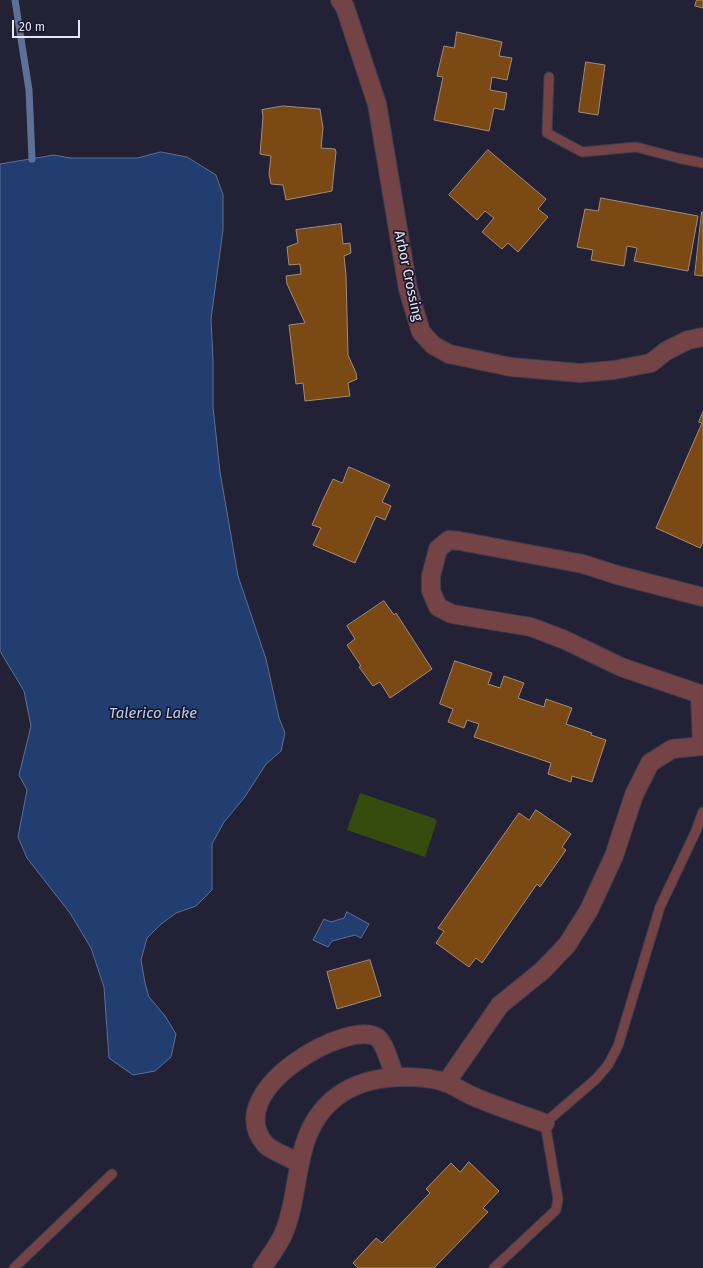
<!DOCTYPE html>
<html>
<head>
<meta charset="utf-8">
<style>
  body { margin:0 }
  #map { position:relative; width:703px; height:1268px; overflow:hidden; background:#232135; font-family:"Fira Sans",sans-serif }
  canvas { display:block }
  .scale { position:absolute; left:12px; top:20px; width:68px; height:18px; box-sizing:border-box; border:2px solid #e8e7f5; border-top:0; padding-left:5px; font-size:12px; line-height:14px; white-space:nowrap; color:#e8e7f5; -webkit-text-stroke:3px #19182a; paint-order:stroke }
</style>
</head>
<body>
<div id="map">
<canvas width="703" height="1268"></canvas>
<div class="scale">20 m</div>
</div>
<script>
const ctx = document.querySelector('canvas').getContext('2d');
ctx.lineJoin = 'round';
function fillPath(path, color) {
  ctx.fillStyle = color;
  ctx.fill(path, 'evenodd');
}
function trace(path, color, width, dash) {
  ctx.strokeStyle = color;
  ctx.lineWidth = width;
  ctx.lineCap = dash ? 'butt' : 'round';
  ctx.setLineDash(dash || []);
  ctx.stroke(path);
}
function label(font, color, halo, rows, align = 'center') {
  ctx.font = font + ' "Fira Sans",sans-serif';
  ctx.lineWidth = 3.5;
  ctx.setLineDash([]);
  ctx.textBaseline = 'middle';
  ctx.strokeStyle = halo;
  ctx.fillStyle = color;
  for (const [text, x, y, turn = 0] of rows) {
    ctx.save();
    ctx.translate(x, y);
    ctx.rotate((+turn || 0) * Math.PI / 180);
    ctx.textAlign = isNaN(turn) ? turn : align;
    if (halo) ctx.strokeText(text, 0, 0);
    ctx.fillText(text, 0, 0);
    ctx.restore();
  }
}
fillPath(new Path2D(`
  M360,793L436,819L435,820L437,821L425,857L347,830Z`), '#364c0f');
const water = new Path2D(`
  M161,152L187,157L216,175L223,195V230L211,319L213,359V407L220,472L238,576L266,659L279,718L285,733L281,751L266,764L244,798L224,822L212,844V890L196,906L176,913L160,925L147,938L141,960L145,983L149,997L165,1016L176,1034L171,1057L155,1071L133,1075L109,1058L104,987L91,948L70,913L27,858L18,837L27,790L19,775L31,726L24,691L0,651V164L54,155L70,158H137Z
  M347,912L369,924L361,938L355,935L332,941L328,947L313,940L324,919L331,922L344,918Z`);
fillPath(water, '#223d6f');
trace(water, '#5d7097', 1);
trace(new Path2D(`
  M15,0L29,90L32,159`), '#5d7097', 7);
const building = new Path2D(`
  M697,0H703V8L695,6Z
  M457,32L502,42L499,56L512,58L507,80L492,77L490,90L507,93L504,110L494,108L489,131L434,120L443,77L437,76L444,46L454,48Z
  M586,62L605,65L598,115L579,112Z
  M283,106L320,109L323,128L321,148L335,149L336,152L332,191L286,200L283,185L271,184L269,174L271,156L260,154L263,117L262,110Z
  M488,150L546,199L538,209L548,217L518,252L508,243L502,249L482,232L494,218L485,211L477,220L449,195Z
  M601,198L698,216L688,271L634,261L637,248L627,246L624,266L591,260L593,250L577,247L585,209L598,211Z
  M702,212H703V276L695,275Z
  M341,224L343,244L350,243L351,253L344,256L346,275L348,355L356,373L357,379L348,383L350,396L305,401L303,383L296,384L289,325L305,323L287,284L286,276L301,274L300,264L289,265L287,247L298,243L296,230Z
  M703,412V542L700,548L656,528L702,423L699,422Z
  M349,467L390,485L382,502L391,506L385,520L376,516L355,563L313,545L321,528L312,525L322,502L333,479L342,483Z
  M384,601L394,615L396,613L432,669L390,698L380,682L373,686L359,667L361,666L347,645L355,639L347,626Z
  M455,661L492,673L488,684L500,688L504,676L524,683L518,698L544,707L546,699L572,708L566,724L592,733L591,735L606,740L592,782L572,776L571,782L548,774L551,763L474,737L479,724L467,720L464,728L448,722L453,709L440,704Z
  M536,810L571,834L562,847L566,850L540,887L537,884L482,963L476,958L469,967L436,943L444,931L438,928L519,813L529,820Z
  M370,960L381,996L337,1009L327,972Z
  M469,1162L499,1191L483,1208L488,1212L434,1268H358L353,1263L376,1238L382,1243L430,1193L426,1189L451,1163L460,1172Z`);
fillPath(building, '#7a4914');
trace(building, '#a28d7c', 1);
const service = new Path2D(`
  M549,77L547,133L582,152L636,147L678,158L703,163
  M14,1268L112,1174
  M494,1268L556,1210L558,1199L545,1123L596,1079L608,1065L618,1046L660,907L696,831L703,812`);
const minor = new Path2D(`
  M340,0L345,7L377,104L408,289L421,332L433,345L449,354L511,367L580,373L614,370L651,363L666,351L688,340L703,337
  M446,1083L500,1005L542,971L567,945L589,910L614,856L634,795L650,763L672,749L702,746L700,694L621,667L565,640L531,627L452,614L438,607L431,591V576L438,549L449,540L460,541L583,564L617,575L703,597
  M300,1163C292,1159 270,1150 265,1144C219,1089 353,1017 378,1038C386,1046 391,1067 395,1077
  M262,1268C269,1258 276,1248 282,1237C296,1207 295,1171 306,1140C322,1095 359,1077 405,1077C419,1077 434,1078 447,1083C457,1087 466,1094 477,1098C499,1107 522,1115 545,1123`);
trace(service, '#3f3d50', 11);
trace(minor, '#3f3d50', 20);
trace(service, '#744345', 9);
trace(minor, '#744345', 18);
label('14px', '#e8e7f5', '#19182a', [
  ["Arbor Crossing",408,276,78]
]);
label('italic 15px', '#b3cefe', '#19182a', [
  ["Talerico Lake",153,714]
]);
</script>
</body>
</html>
